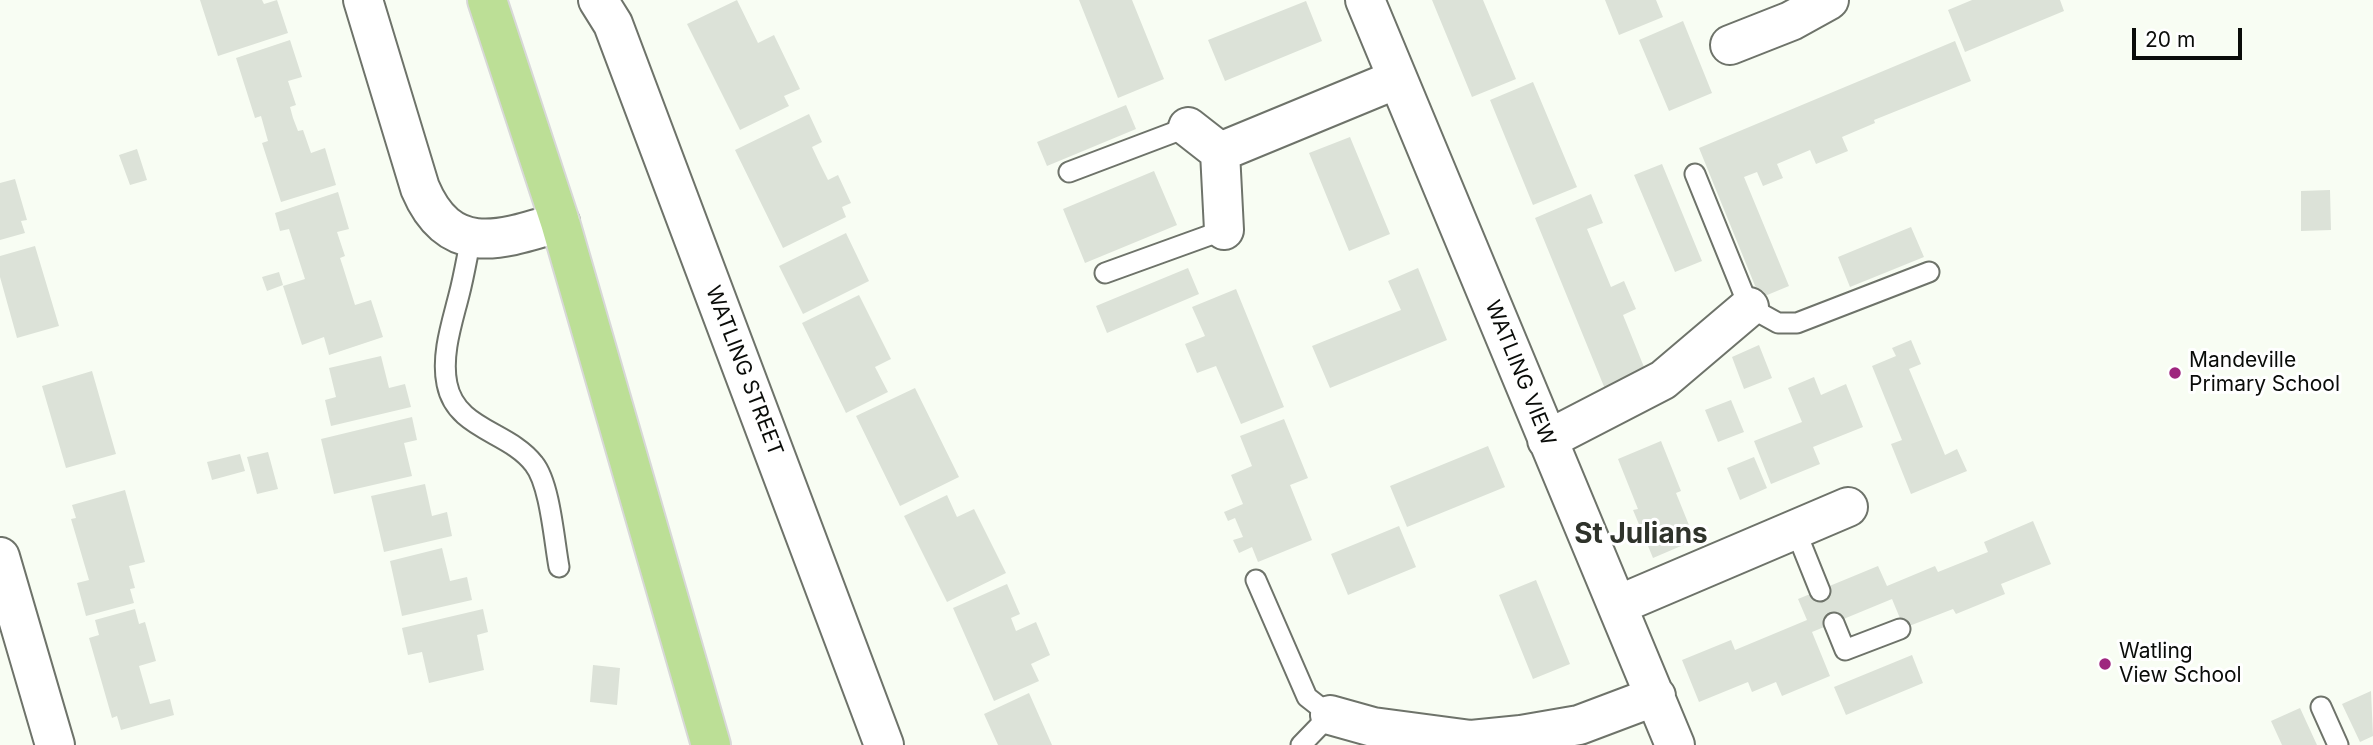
<!DOCTYPE html>
<html>
<head>
<meta charset="utf-8">
<style>
  body { margin:0 }
  #map { position:relative; width:2373px; height:745px; overflow:hidden; background:#f8fdf3; font-family:Inter,sans-serif }
  canvas { display:block }
  .scale { position:absolute; left:2132px; top:28px; width:110px; height:32px; box-sizing:border-box; border:4px solid #0a0c09; border-top:0; padding-left:9px; font-size:21px; line-height:24px; white-space:nowrap; color:#0a0c09; -webkit-text-stroke:5px #fff; paint-order:stroke }
</style>
</head>
<body>
<div id="map">
<canvas width="2373" height="745"></canvas>
<div class="scale">20 m</div>
</div>
<script>
const ctx = document.querySelector('canvas').getContext('2d');
ctx.lineJoin = 'round';
function fillPath(path, color) {
  ctx.fillStyle = color;
  ctx.fill(path, 'evenodd');
}
function trace(path, color, width, dash) {
  ctx.strokeStyle = color;
  ctx.lineWidth = width;
  ctx.lineCap = dash ? 'butt' : 'round';
  ctx.setLineDash(dash || []);
  ctx.stroke(path);
}
function label(font, color, halo, rows, align = 'center') {
  ctx.font = font + ' Inter,sans-serif';
  ctx.lineWidth = 6;
  ctx.setLineDash([]);
  ctx.textBaseline = 'middle';
  ctx.strokeStyle = halo;
  ctx.fillStyle = color;
  for (const [text, x, y, turn = 0] of rows) {
    ctx.save();
    ctx.translate(x, y);
    ctx.rotate((+turn || 0) * Math.PI / 180);
    ctx.textAlign = isNaN(turn) ? turn : align;
    if (halo) ctx.strokeText(text, 0, 0);
    ctx.fillText(text, 0, 0);
    ctx.restore();
  }
}
fillPath(new Path2D(`
  M200,0H262L264,4L277,0L288,33L218,56Z
  M737,0L758,43L774,35L800,89L784,96L789,106L740,130L687,24Z
  M1079,0H1132L1164,79L1118,98Z
  M1432,0H1483L1516,79L1472,97Z
  M1605,0H1656L1663,17L1619,35Z
  M1972,0H2060L2064,11L1965,52L1948,10Z
  M1306,1L1322,41L1225,81L1208,40Z
  M1683,21L1712,93L1669,111L1639,40Z
  M290,40L302,77L288,81L296,105L290,107L293,118L298,131L303,130L311,153L325,148L336,185L281,202L262,143L268,141L261,116L255,118L236,58Z
  M1955,41L1971,81L1874,120L1875,123L1842,137L1848,151L1816,164L1810,150L1777,164L1783,178L1763,186L1757,172L1744,177L1789,286L1760,298L1699,148Z
  M1533,82L1577,187L1533,205L1490,100Z
  M1126,105L1136,129L1047,166L1037,142Z
  M809,114L822,142L812,147L820,164L828,180L838,175L851,203L842,207L846,217L783,248L735,150Z
  M1350,137L1390,234L1349,251L1309,153Z
  M137,149L147,180L130,185L119,155Z
  M1662,164L1702,261L1675,272L1634,175Z
  M1154,171L1177,225L1085,263L1063,209Z
  M15,179L27,220L21,221L25,233L0,240V183Z
  M2330,190L2331,230L2301,231V191Z
  M338,192L349,229L337,232L345,256L340,258L343,267L355,305L371,300L383,337L329,355L324,337L302,345L283,286L305,279L289,229L280,231L275,213Z
  M1591,194L1603,223L1587,229L1611,287L1624,281L1636,309L1623,315L1646,372L1605,389L1535,218Z
  M1911,227L1924,257L1850,287L1838,257Z
  M846,233L869,281L803,314L779,266Z
  M35,246L59,326L17,338L0,277V256Z
  M1188,268L1199,294L1107,333L1096,306Z
  M1418,268L1447,340L1330,388L1312,346L1401,310L1388,281Z
  M279,272L283,285L267,291L262,277Z
  M1236,289L1284,407L1241,424L1216,366L1197,373L1185,344L1205,336L1192,307Z
  M859,295L891,359L875,367L888,392L846,413L802,323Z
  M1911,340L1921,364L1909,369L1945,455L1957,449L1967,471L1911,494L1891,444L1902,440L1872,366L1896,356L1892,348Z
  M1759,345L1772,378L1744,389L1732,357Z
  M381,356L389,388L405,384L411,407L331,426L325,400L336,397L329,368Z
  M92,371L116,454L66,468L42,386Z
  M1814,377L1821,395L1846,384L1863,427L1813,447L1820,464L1771,484L1754,441L1802,422L1788,388Z
  M915,388L959,477L900,506L856,416Z
  M1731,400L1744,432L1718,442L1705,410Z
  M412,417L417,440L404,443L412,476L334,494L321,439Z
  M1284,419L1308,478L1290,485L1312,540L1258,562L1252,547L1239,553L1233,540L1243,537L1235,518L1228,521L1224,512L1243,504L1231,475L1252,466L1240,436Z
  M1661,441L1681,491L1676,493L1695,540L1653,558L1633,510L1638,509L1618,459Z
  M1488,446L1505,487L1407,527L1390,486Z
  M268,452L278,489L257,494L247,457Z
  M240,454L245,471L212,480L207,462Z
  M1754,457L1767,488L1740,500L1727,468Z
  M425,484L432,516L447,512L452,536L384,552L371,496Z
  M125,490L145,562L129,566L135,588L130,589L134,603L86,616L77,583L89,580L71,519L76,518L72,505Z
  M947,495L957,517L974,509L1006,573L947,602L904,516Z
  M2033,521L2051,564L2001,584L2005,594L1956,614L1953,609L1904,628L1892,599L1812,632L1830,676L1782,696L1776,682L1752,692L1748,682L1699,702L1682,660L1731,640L1735,650L1807,620L1798,599L1878,566L1887,586L1935,566L1938,572L1988,552L1984,542Z
  M1399,526L1416,567L1348,595L1331,554Z
  M442,548L450,581L467,577L472,600L402,616L390,561Z
  M1536,580L1570,664L1533,679L1499,595Z
  M1007,584L1020,614L1011,618L1016,631L1036,622L1050,655L1031,664L1039,681L994,701L953,608Z
  M135,609L139,624L145,622L156,661L139,666L150,704L170,699L174,715L121,730L117,716L112,718L89,638L99,635L95,620Z
  M483,609L488,632L477,635L484,670L429,683L422,652L408,655L402,628Z
  M1912,655L1923,683L1846,715L1834,687Z
  M593,665L620,668L617,705L590,702Z
  M2371,691L2373,736L2360,742L2342,704Z
  M1029,693L1052,745H998L984,714Z
  M2300,708L2317,745H2282L2271,721Z`), '#dce2d8');
const lane = new Path2D(`
  M1069,172L1188,127
  M1695,174L1749,307L1778,323H1797L1929,272
  M471,238C467,257 464,276 459,295C452,323 441,355 447,384C456,430 509,431 534,464C550,484 554,540 559,567
  M1105,273L1224,230
  M1795,529L1820,591
  M1256,580L1307,697L1330,715L1301,745
  M1834,623L1845,650L1900,629
  M2321,707L2338,745`);
const street = new Path2D(`
  M363,0L420,188C450,259 501,240 560,222
  M598,0L613,24L884,745
  M1365,0L1675,745
  M1730,45L1791,21L1829,0
  M1188,127L1220,152
  M1224,230L1220,152L1397,79
  M1547,440L1663,380L1749,307
  M0,557L55,745
  M1618,605L1848,507
  M1330,715L1373,727L1471,740L1521,735L1579,725L1656,696`);
const primary = new Path2D(`
  M487,0L560,222L711,745`);
trace(lane, '#6e736a', 23);
trace(street, '#6e736a', 42);
trace(primary, '#d8d8d8', 42);
trace(lane, '#fff', 19);
trace(street, '#fff', 38);
trace(primary, '#bcdf96', 38);
for (const [x, y, r, color] of [
  [2175,373,7,"#9e267e"],
  [2105,664,7,"#9e267e"]
]) {
  const dot = new Path2D();
  dot.arc(x, y, r, 0, 2 * Math.PI);
  ctx.fillStyle = color;
  ctx.fill(dot);
  trace(dot, '#fff', 2.5);
}
label('21px', '#0a0c09', '#fff', [
  ["Mandeville",2189,361],
  ["Primary School",2189,385],
  ["Watling",2119,652],
  ["View School",2119,676]
], 'left');
label('21px', '#0a0c09', '#fff', [
  ["WATLING STREET",744,371,69],
  ["WATLING VIEW",1520,373,68]
]);
label('bold 28px', '#2f332b', '#fff', [
  ["St Julians",1641,535]
]);
</script>
</body>
</html>
